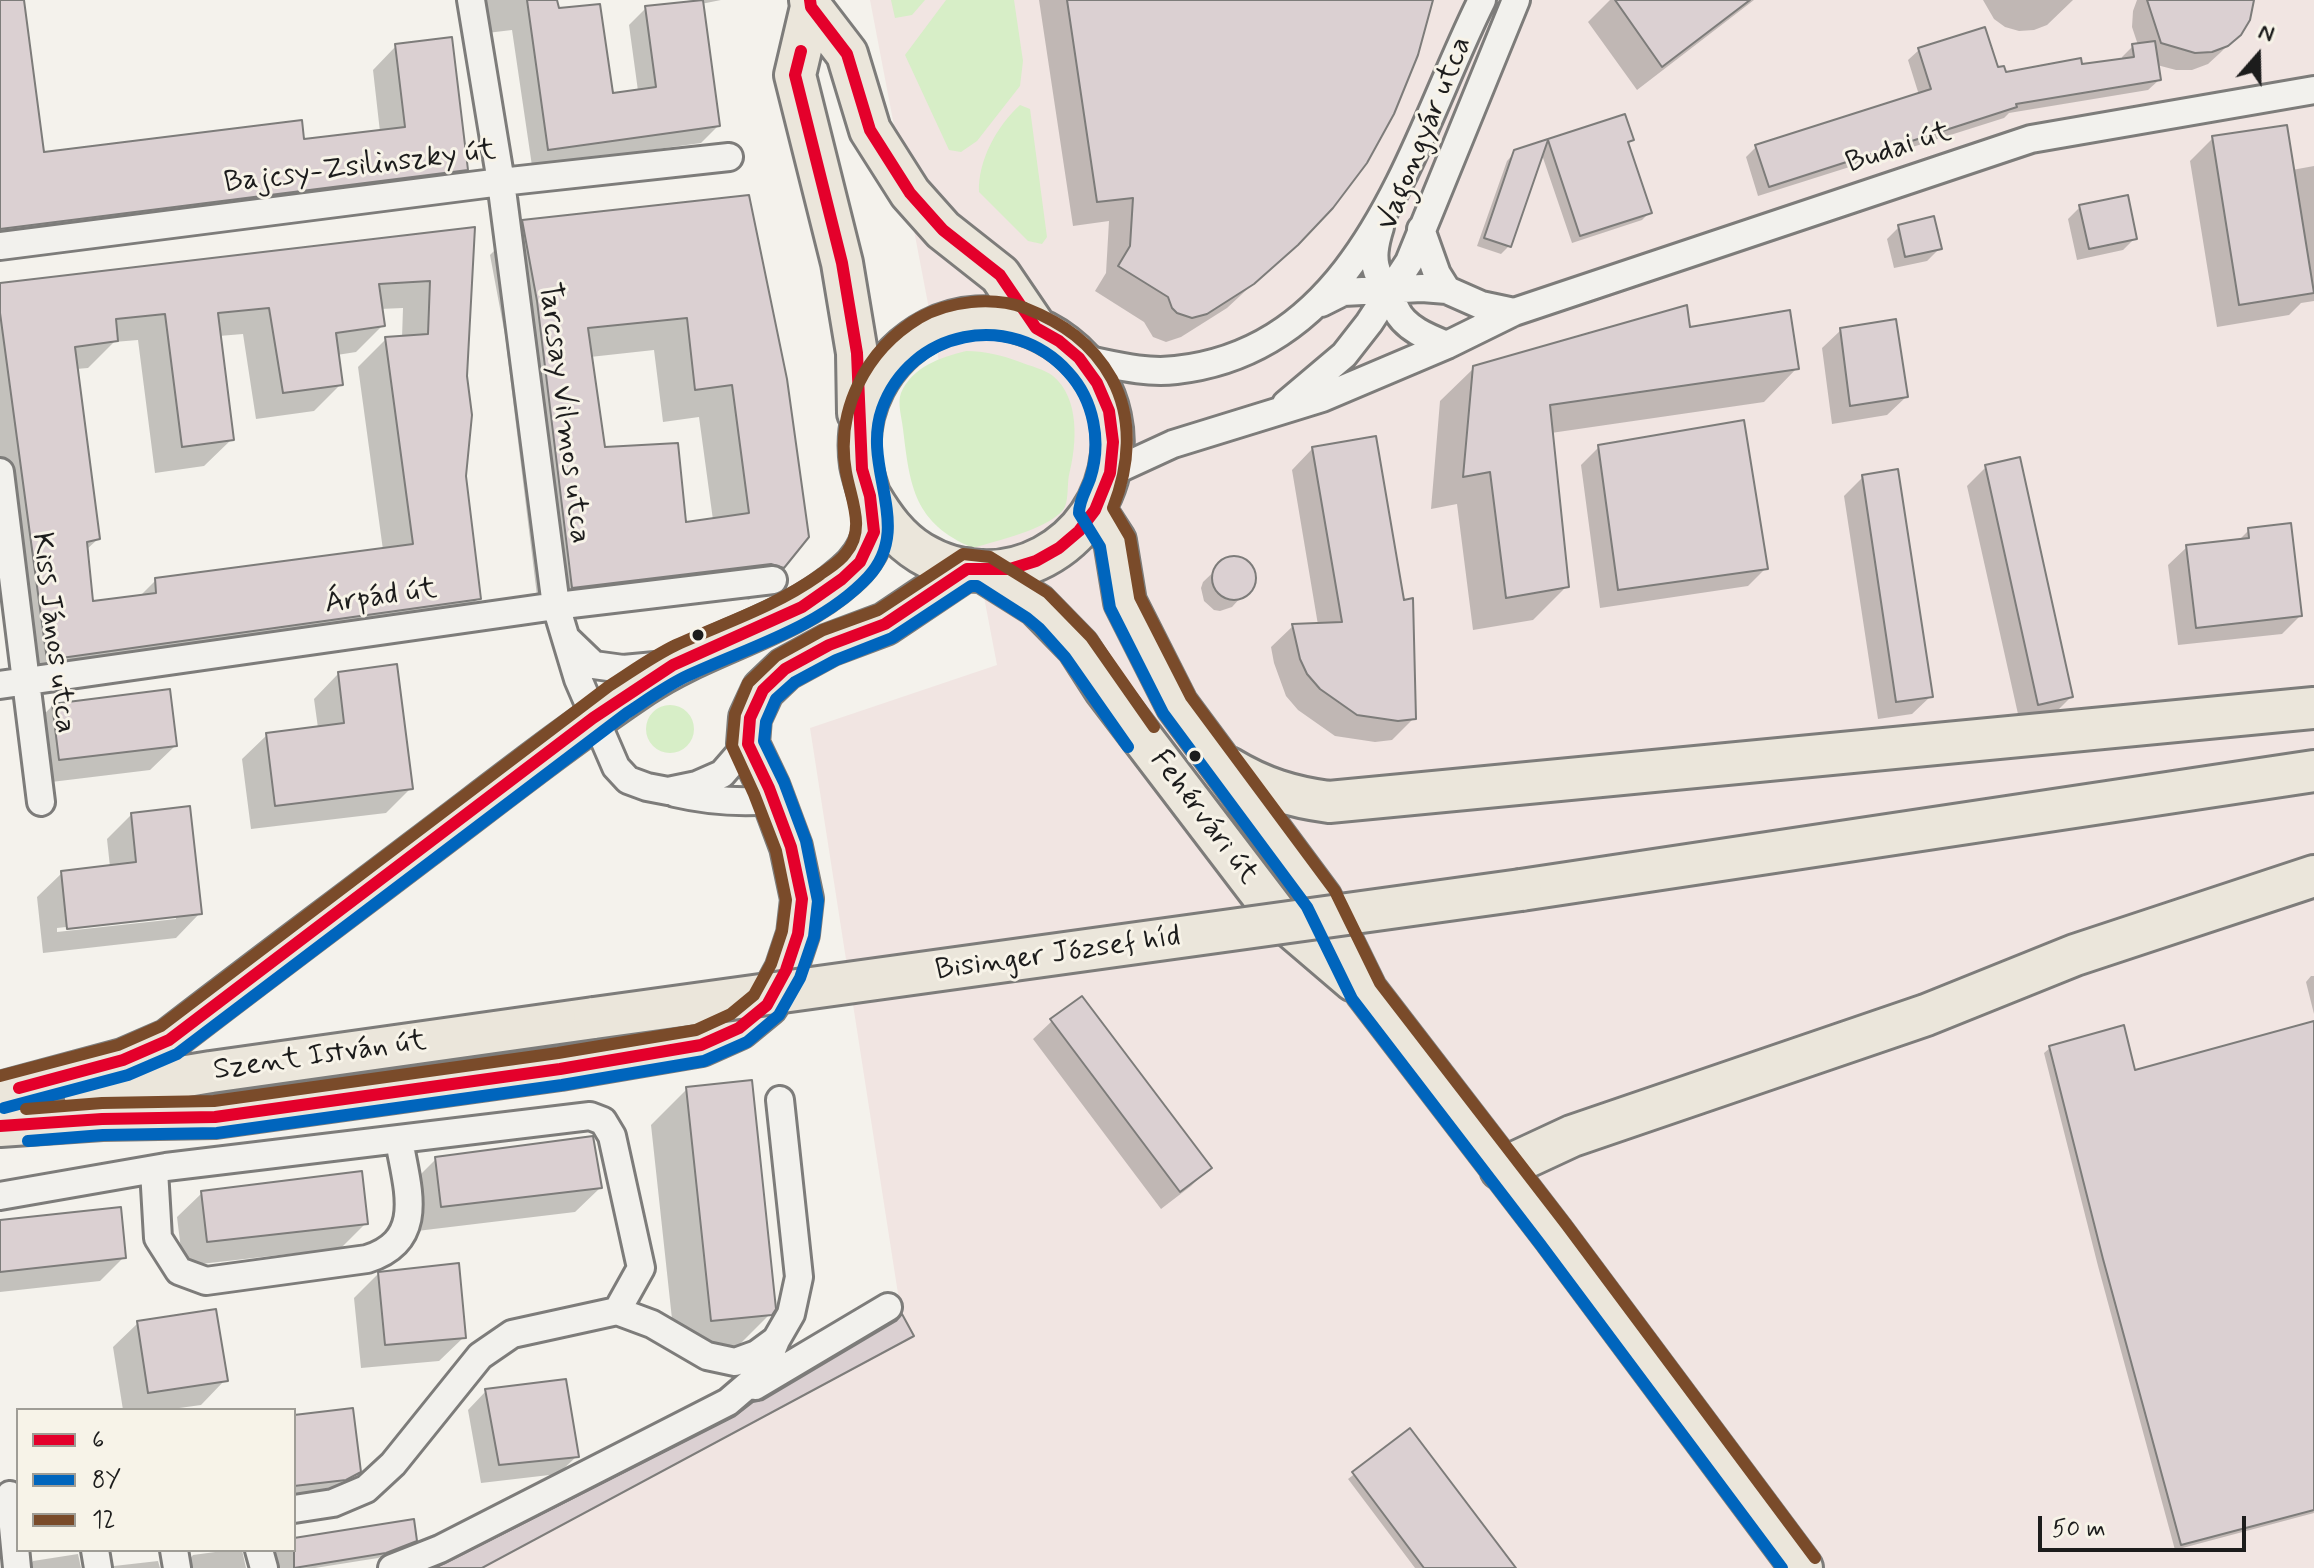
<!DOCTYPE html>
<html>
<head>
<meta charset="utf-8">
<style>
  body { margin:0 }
  #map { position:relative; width:2314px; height:1568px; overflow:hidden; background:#f4f2ec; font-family:Mynerve,sans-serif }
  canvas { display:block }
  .legend { position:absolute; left:16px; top:1408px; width:280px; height:144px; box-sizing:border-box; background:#f7f3e8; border:2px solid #9f9d96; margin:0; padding:10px 14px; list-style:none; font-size:24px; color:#1c1c1c }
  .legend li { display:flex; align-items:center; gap:16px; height:40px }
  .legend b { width:40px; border:2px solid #9f9d96 }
  .north { position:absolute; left:2218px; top:16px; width:80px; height:80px; -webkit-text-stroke:6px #f7f3e8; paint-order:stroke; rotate:20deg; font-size:22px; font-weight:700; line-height:32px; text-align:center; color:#1c1c1c }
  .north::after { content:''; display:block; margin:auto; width:28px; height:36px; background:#1c1c1c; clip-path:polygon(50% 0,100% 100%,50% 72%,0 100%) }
  .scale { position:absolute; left:2038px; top:1516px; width:208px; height:36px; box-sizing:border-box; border:4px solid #1c1c1c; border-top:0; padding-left:10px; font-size:24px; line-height:28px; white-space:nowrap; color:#1c1c1c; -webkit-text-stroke:6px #f7f3e8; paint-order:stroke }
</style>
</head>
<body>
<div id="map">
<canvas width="2314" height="1568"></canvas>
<ul class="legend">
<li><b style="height:10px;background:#e4002b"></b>6</li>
<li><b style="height:10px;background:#0065bd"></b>8Y</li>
<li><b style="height:10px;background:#7a4b2a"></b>12</li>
</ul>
<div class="north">N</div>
<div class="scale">50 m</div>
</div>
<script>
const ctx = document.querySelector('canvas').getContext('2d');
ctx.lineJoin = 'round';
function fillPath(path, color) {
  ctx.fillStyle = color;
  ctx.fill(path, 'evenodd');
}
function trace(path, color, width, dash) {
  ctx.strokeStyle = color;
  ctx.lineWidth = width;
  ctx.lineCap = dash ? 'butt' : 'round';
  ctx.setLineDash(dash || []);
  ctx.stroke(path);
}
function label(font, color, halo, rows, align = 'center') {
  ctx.font = font + ' Mynerve,sans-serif';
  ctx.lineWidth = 6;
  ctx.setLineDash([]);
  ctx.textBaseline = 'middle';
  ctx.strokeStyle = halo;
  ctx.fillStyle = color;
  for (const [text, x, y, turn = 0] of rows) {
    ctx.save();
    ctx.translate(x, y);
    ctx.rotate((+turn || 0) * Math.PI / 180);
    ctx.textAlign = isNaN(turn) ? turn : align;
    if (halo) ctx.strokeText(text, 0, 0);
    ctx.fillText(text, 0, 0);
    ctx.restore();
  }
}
fillPath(new Path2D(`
  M870,0H2314V1568H425L901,1313L810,728L997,665Z`), '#f1e5e2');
fillPath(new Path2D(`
  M891,0H925L912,15L895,18Z
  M946,0H1014L1023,61L1020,86L977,141L961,152L949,150L905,55Z
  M1020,105L1030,109L1047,237L1042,244L1028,241L979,192C978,161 996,127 1020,105Z
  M966,351C985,351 1001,355 1020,362C1030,366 1044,369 1053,376C1080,398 1077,444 1069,475C1067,485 1069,503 1063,510C1046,530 998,540 973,548C914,523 910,487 903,429C902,418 897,403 901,393C912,367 941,357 966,351Z
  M646 729a24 24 0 1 1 48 0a24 24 0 1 1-48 0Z`), '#d7eec7');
fillPath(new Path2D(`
  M0,0H23L42,155L302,141L380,132L373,70L396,46L466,169L442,193L0,248Z
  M484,0H555L557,11L611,95L638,91L629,25L646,8L693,0H721L701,4L718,126L701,143L532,166L512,30L487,33Z
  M1039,0H1431L1296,244L1227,308L1181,337L1166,342L1153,337L1144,322L1095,291L1106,273L1109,221L1073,226Z
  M1610,0H1754L1637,90L1588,22Z
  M1983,0H2073L2047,25L2034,30L2019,31L2005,27L1994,19Z
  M2137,0H2251L2240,33L2220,53L2208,64L2192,70H2176L2157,65L2159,80L2148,90L2009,113L2004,118L1758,196L1746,157L1756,147L1919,95L1908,60L1919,50L1997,70L2005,75L2123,61L2122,57L2133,46L2138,45L2132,27L2133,11Z
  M1624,117L1632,140L1627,144L1650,212L1642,220L1572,243L1541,152L1509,246L1501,254L1477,246L1507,161L1515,152Z
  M2213,138L2292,170L2314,166V301L2301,303L2289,315L2217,327L2190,161Z
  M747,198L783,566L749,600L737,596L540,620L505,335L490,255L523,222ZM654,350L663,422L699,417L713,520L684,524L604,449L590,357Z
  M2080,207L2135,238L2123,250L2077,260L2068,219Z
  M1899,227L1939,249L1927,261L1894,268L1887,239Z
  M473,229L465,376L464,476L479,598L451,625L21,686L0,534V283ZM403,308L402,338L386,339L358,367L383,550L156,580L139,597L92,603L86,550L98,539L76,369L88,368L114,342L138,340L155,473L204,466L232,439L219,336L243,334L256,419L314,411L341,384L337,355L356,352L383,325L380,309Z
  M1841,330L1906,397L1887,415L1832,424L1822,348Z
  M1474,368H1797L1764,402L1551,433L1567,586L1533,620L1473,630L1457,504L1431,509L1440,401Z
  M1599,447L1766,568L1748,586L1600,608L1581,465Z
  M1313,448L1414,718L1392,740L1375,742L1335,736L1298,710L1286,696L1274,663L1271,647L1293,626L1318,625L1292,470Z
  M1986,467L2071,697L2053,715L2020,723L1967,486Z
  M1863,477L1931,696L1912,714L1878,719L1844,496Z
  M2249,530L2300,616L2282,634L2178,645L2168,565L2187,547L2238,541Z
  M1240,559L1250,566L1253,584L1232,607L1220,611L1214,610L1204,601L1201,588L1203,582L1226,560Z
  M338,674L411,788L386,813L251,829L242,759L267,735L318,728L314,699Z
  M53,705L175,746L150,770L35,784L29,730Z
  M132,814L200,913L176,938L43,953L37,897L62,873L110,867L107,839ZM176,915V919L57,932V928Z
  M2311,976H2314V1014L2306,982Z
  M1052,1021L1209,1168L1191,1186L1161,1209L1033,1039Z
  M2314,1023V1513L2175,1550L2098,1266L2044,1053L2050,1048L2134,1073Z
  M687,1089L770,1314L734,1350L676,1356L651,1125Z
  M592,1138L600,1188L575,1212L417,1231L411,1184L436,1159Z
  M202,1193L366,1223L341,1248L183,1266L177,1217Z
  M0,1222L124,1257L100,1281L0,1292Z
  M379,1273L464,1337L439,1361L361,1368L354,1298Z
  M138,1323L225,1380L201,1405L165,1410H123L113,1347Z
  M911,1336L906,1341L483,1568H441L764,1402Z
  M486,1391L577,1456L558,1474L481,1483L468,1410Z
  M294,1417L359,1471L340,1490L294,1501Z
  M1410,1431L1514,1568H1415L1348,1479Z
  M294,1540H415L409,1546L378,1558L315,1568H273L268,1550H294Z
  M230,1550H242L246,1568H187L188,1561L193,1555Z
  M78,1554L81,1568H28L33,1561Z
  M158,1561L160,1568H112L114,1566Z`), '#0003');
const building = new Path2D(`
  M0,0H24L44,152L302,120L304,139L405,127L395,44L452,37L468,170L0,229Z
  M527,0H557L559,8L600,4L613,93L656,87L645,6L703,0L720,126L548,150Z
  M1067,0H1433L1418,55L1394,114L1367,163L1333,208L1298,245L1254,284L1207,314L1192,318L1177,313L1172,308L1168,297L1118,266L1130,246L1133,198L1097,202Z
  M1615,0H1750L1662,67Z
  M2147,0H2254L2250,20L2241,35L2228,46L2212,52L2195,53L2161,43Z
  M1985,27L1998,67L2004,66L2006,72L2081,58L2082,64L2134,57L2132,44L2155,41L2161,80L2016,104L2017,107L1769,187L1755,145L1931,89L1918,48Z
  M1625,114L1634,140L1628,142L1652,213L1580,236L1548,140L1511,247L1484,238L1514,150Z
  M2287,125L2314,293L2239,305L2212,136Z
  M749,195L787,379L809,537L784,568L771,564L572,588L537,301L522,220ZM687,318L695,390L732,385L749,513L686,522L678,443L605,447L588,328Z
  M2128,195L2137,239L2089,249L2079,205Z
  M1934,216L1942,249L1905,257L1898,225Z
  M475,227L467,376L472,415L466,476L481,599L47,660L0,313V283ZM430,281L428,334L385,337L413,544L155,578L156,593L93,601L87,542L100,539L75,347L118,341L116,319L165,314L182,447L234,440L218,313L269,308L283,393L343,385L336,333L385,326L379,284Z
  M1687,305L1690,327L1790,310L1799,369L1550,405L1569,587L1506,598L1490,472L1463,477L1473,366Z
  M1896,319L1908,397L1850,406L1840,328Z
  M1744,420L1768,569L1618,590L1598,445Z
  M1376,436L1404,600L1413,598L1416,719L1398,721L1357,715L1320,689L1307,674L1300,659L1292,624L1342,622L1312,447Z
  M2020,457L2073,697L2038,705L1985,465Z
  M1898,469L1933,697L1896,702L1862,475Z
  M2291,523L2302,616L2196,628L2186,545L2249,538L2248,528Z
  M1212 578a22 22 0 1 1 44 0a22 22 0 1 1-44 0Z
  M397,664L413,789L275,806L266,733L344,723L338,672Z
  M170,689L177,746L59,760L52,704Z
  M190,806L202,914L67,929L61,871L136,862L131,813Z
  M1082,996L1212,1168L1180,1192L1050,1019Z
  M2314,1021V1510L2181,1545L2103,1259L2049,1046L2124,1025L2135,1070Z
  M752,1080L776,1309L772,1315L711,1321L686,1087Z
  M593,1136L602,1188L441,1207L435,1157Z
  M362,1171L368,1224L207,1242L201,1191Z
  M121,1207L126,1258L0,1272V1220Z
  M459,1263L466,1338L385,1345L378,1272Z
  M216,1309L228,1381L148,1393L137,1321Z
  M902,1314L914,1336L482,1568H435L735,1416L753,1402L763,1400L896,1321Z
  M566,1379L579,1457L499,1465L485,1389Z
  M353,1408L361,1472L346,1480L294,1486V1415Z
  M1410,1428L1516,1568H1424L1352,1472Z
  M414,1519L417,1541L386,1553L294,1568V1538Z`);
fillPath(building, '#dbd0d2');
trace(building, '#7d7c7a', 2);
const street = new Path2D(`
  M471,0L501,182L556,606L578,679L616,767L628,780L647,787L668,791L697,785L722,774L748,744
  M1380,227C1375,243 1371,260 1379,276C1382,282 1388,286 1391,291C1394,297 1393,304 1396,309C1404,328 1429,338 1447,345
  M1421,229L1437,274L1447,290
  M0,246L501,182L729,157
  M1321,303L1343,292L1422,288L1447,290L1481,305L1514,312
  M1079,358C1111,364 1143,374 1176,370C1365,349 1411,142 1482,0
  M1286,404L1344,355L1369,323L1409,262L1516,0
  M0,472L41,802
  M1110,473L1173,444L1322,398L1447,345L1514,312L2031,139L2314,90
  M568,640L594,665L623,669L666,665
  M0,685L556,606L773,580
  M675,793C709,801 739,803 773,800
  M154,1170L158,1238L179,1271L206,1281L367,1259C427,1240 407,1188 399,1140
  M0,1196L166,1167L590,1116L603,1121L612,1136L641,1268L617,1311L512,1334L480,1356L393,1464L366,1489L333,1503L294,1509
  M617,1311L652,1324L707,1356L735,1362L757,1354L776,1340L791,1314L799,1277L780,1100
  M755,1386L888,1307
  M10,1495L17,1568
  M95,1550L98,1568
  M174,1550L177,1568
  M259,1550L264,1568
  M392,1568L440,1549L728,1402L763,1372L776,1340`);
const primary = new Path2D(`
  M810,0L811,7L795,75L842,263L857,353L858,413
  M811,7L847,54L870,130L910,193L943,230L1000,275L1036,328
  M1095,510L1115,541L1125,602L1177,705L1321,899L1366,991L1553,1234L1802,1568
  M983,571L1037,605L1078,647L1105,689L1278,916L1354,981
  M1229,768C1262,788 1292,797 1329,802L2314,708
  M1521,890L2314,771
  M0,1093L123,1060L169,1040C253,975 338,912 422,848C495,793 567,736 643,685C707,642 788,627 846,575C858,565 870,549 873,533C878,510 865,487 861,465C853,410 881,356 931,330C989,300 1063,326 1096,380C1109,402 1115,430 1112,454C1102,547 1003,602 921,553C898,539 883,518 870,496
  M84,1093L211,1072L594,1018
  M0,1126L102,1119L215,1117L560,1069L701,1045L739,1028L767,1005L786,970L798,934L802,899L791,847L769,788L748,744L750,718L763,690L785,669L829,645L885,624L967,569
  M1501,1169L1572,1136L1926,1015L2075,955L2314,876`);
trace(street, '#7d7c7a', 32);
trace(primary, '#7d7c7a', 46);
trace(street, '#f2f1ed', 26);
trace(primary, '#ebe6db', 40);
const primaryBridge = new Path2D(`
  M594,1018L1521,890`);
trace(primaryBridge, '#7d7c7a', 46, []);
trace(primaryBridge, '#ebe6db', 40);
trace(new Path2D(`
  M19,1088L123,1060L169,1040L593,718L673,665L802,607L842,579L860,562L874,532L870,496L862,469L857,353L842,263L795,75L801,51
  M0,1126L102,1119L215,1117L560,1069L701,1045L739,1028L767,1005L786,970L798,934L802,899L791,847L769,788L748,744L750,718L763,690L785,669L829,645L885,624L967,569H1010L1036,561L1059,548L1079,531L1095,510L1110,473L1113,442L1109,411L1097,383L1079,358L1059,341L1036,328L1000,275L943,230L910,193L870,130L847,54L811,7L810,0`), '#e4002b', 12);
trace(new Path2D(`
  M4,1108L128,1075L177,1054L627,713C647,700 667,685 689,675C749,647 821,627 868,577C915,526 861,469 882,409C910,330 1011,309 1068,372C1094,400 1102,442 1090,479C1086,490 1079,501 1079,513L1100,547L1110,608L1163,713L1307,907L1352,999L1540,1244L1782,1568
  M28,1141L103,1135L217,1133L562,1085L704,1061L747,1042L779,1015L800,978L814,937L818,901L806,841L784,782L764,741L766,722L776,699L795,682L836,660L892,638L971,586H977L1027,618L1039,628L1065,657L1128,747`), '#0065bd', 12);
trace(new Path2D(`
  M0,1076L118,1045L161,1026L609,686C631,672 653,656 676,645C724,623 774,607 818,576C827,569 839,563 846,553C866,529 851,500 846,472C835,410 866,350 919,318C949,301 992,296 1025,308C1063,323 1092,343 1112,379C1134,420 1129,467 1113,508L1130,537L1140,597L1191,697L1335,891L1380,983L1566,1224L1815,1558
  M26,1109L102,1103L214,1101L558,1053L696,1030L731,1014L754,995L771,964L782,931L786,900L776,851L754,794L732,746L735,714L748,683L776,656L823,630L878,610L963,554L990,557L1048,593L1091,637L1154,727`), '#7a4b2a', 12);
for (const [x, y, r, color] of [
  [698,635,7,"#1c1c1c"],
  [1195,756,7,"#1c1c1c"]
]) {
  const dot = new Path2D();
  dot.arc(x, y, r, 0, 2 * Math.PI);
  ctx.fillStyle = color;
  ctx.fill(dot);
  trace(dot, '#f7f3e8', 3);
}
label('30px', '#1c1c1c', '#f7f3e8', [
  ["Vagongyár utca",1426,134,-68],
  ["Budai út",1899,149,-18],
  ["Bajcsy-Zsilinszky út",360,168,-7],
  ["Tarcsay Vilmos utca",563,413,83],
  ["Árpád út",381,598,-8],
  ["Kiss János utca",52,633,83],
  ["Fehérvári út",1203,818,53],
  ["Bisinger József híd",1058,955,-8],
  ["Szent István út",320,1057,-8]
]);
</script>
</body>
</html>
